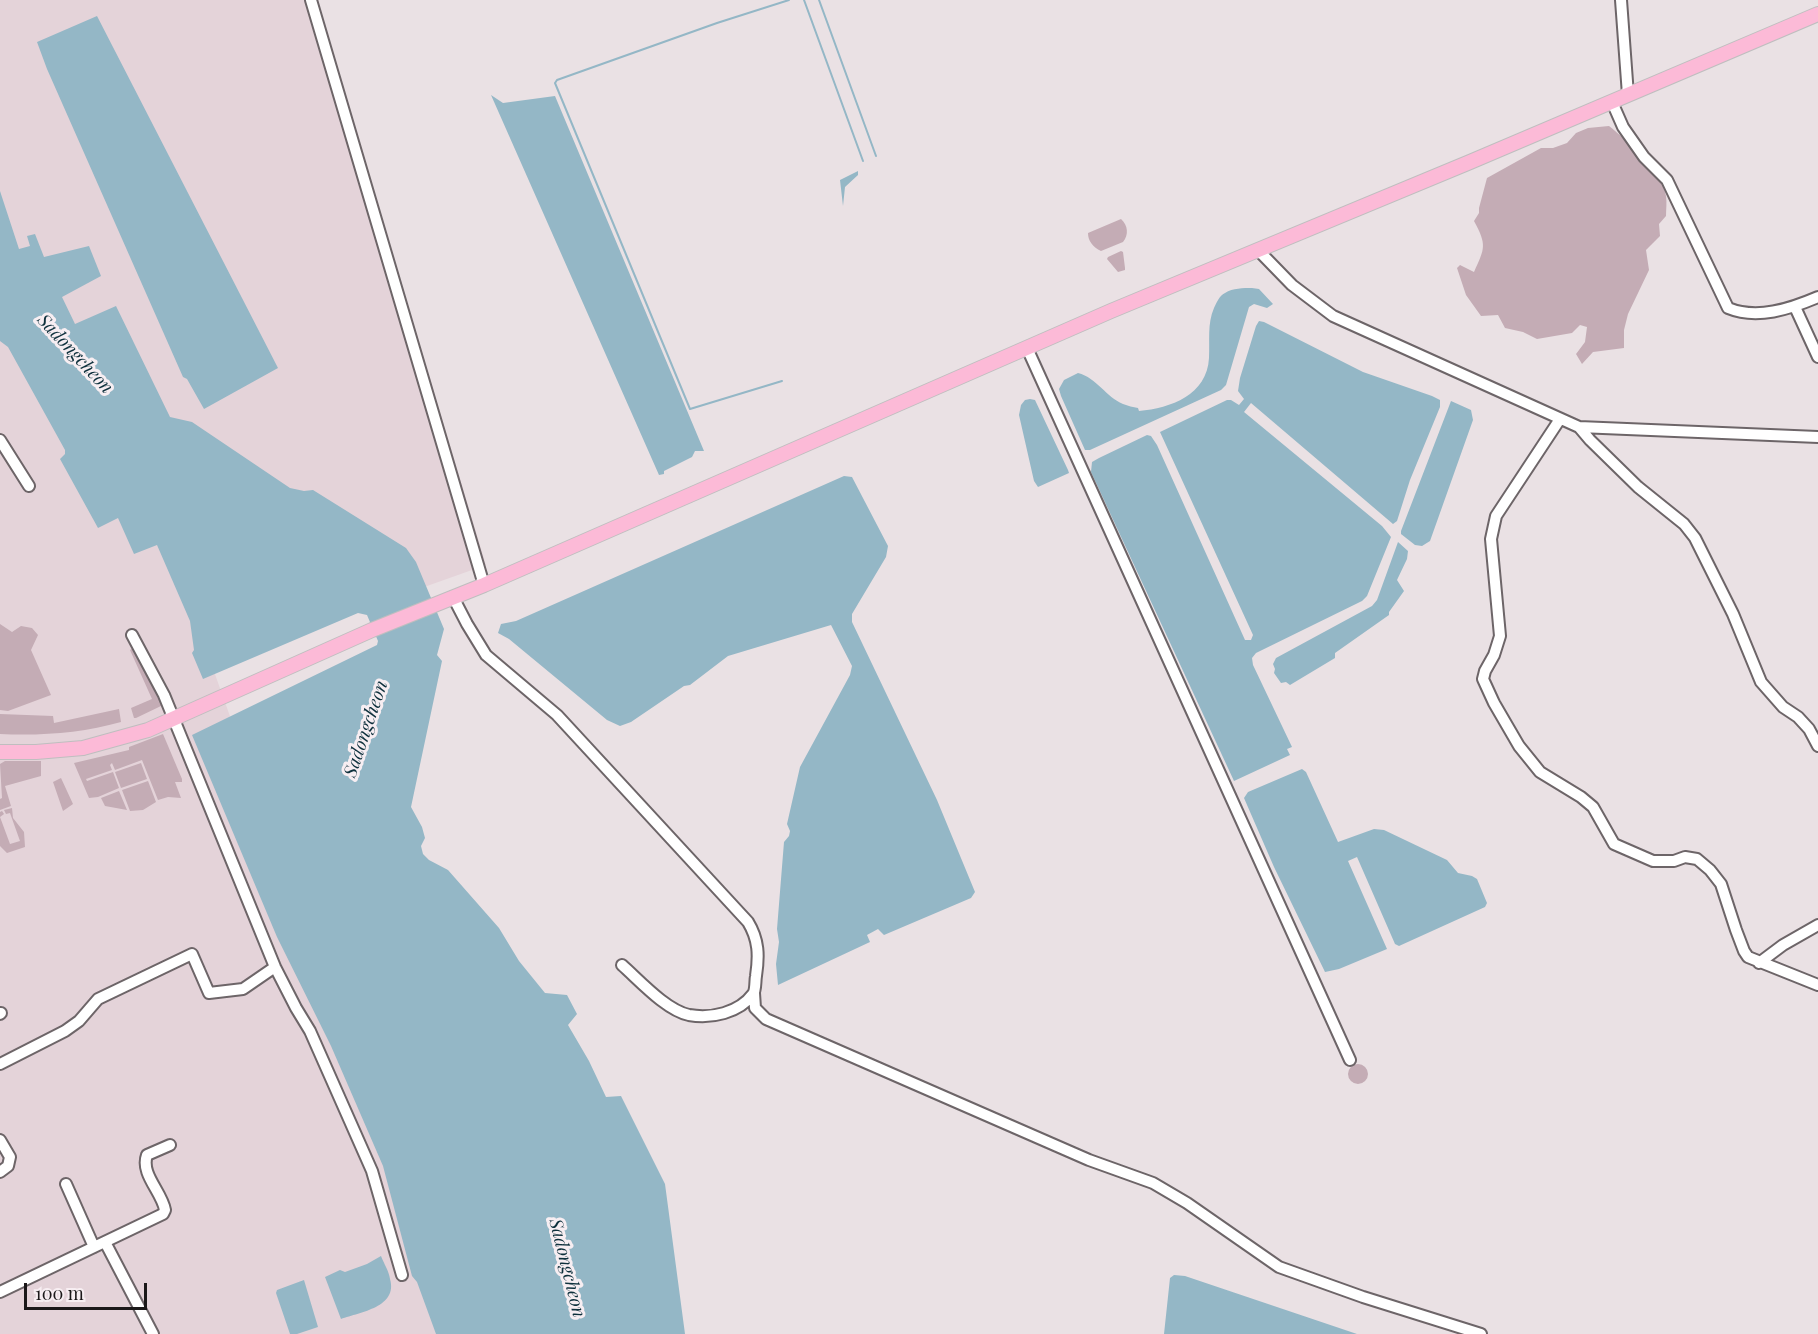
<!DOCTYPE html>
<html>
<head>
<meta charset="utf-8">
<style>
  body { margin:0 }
  #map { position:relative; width:1818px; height:1334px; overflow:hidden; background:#eae1e4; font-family:"Playfair Display",serif }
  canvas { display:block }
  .scale { position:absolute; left:24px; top:1283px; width:123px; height:27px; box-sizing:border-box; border:3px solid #1b1819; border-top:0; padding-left:8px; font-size:18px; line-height:21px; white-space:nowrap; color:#1b1819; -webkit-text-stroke:4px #f7eef2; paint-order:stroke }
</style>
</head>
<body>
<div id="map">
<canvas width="1818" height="1334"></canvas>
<div class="scale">100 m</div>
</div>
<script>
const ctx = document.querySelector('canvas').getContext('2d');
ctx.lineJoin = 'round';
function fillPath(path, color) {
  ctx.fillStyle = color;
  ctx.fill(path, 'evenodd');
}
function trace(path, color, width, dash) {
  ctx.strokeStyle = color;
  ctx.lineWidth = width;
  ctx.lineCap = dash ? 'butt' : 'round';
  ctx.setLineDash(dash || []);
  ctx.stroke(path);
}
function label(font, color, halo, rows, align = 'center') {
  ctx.font = font + ' "Playfair Display",serif';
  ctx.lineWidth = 6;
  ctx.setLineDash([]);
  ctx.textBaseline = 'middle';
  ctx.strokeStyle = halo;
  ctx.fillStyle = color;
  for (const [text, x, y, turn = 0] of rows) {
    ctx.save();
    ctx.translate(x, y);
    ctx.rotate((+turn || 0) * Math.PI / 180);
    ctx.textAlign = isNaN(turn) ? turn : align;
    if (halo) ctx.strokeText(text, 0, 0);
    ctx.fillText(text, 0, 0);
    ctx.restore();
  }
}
fillPath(new Path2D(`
  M0,0H316L486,565L211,663L450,1334H0Z`), '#e4d3d9');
fillPath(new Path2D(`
  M1609,126C1627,140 1663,174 1666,196C1667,203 1666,209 1666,216L1659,224L1660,236L1646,250L1649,270L1628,314L1624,330V348L1593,352L1582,364L1576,354L1585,342L1587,327L1580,325L1572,333L1537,339L1523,332L1505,328L1498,315L1481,316L1466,295L1457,268L1460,265L1474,272C1485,248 1487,245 1474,221L1479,213V208L1487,178L1541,148H1553L1567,143L1576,133L1588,128Z
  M1121,219C1128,225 1129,235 1123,242L1101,251C1093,247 1088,241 1088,233Z
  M1121,251L1123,252L1125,268V270L1118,272L1107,259L1108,257Z
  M0,624L12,632L21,626L32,628L38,635L31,650L51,695L8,711L0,710Z
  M133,648L163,704L161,706L136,718H134L131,708L152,699L130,650Z
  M119,709L121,722C82,733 41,736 0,734V714L53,716L54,723Z
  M163,734L182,779V782H175L181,798L168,797L158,800L142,760L115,770L112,763L110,765L112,770L86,779L87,781L113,772L119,788L98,797L89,798L74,763L129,750V747Z
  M5,761H41V776L5,786L11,806L0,810V799L2,798L0,764Z
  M141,763L147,779L121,788L115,772Z
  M61,778L73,804L63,811L53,782Z
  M148,781L156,802L143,810L130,811L122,790Z
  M119,791L127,810L105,806L101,798Z
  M12,808L13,818L24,832L25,847L7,853L0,846V812L2,811L4,814L0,817L10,844L20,841L10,813L6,814L4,810Z
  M1348 1074a10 10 0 1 1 20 0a10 10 0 1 1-20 0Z`), '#c4acb5');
fillPath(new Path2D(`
  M97,16L278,368L204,409L187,379L183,377L47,69L37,42Z
  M491,95L503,103L555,96L704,451H695L692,457L664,471V474L659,475Z
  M858,171V175L845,187L843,206L840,180Z
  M0,191L19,249L30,246L27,236L35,234L44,257L89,246L101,276L62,297L75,324L116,306L170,417L192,422L290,488L304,491L313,490L406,548L416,562L444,629L437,655L442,661L411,807L422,827L425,838L421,846L423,854L429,860L448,870L499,928L519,961L545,993L567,995L577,1014L568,1025L589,1061L606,1097L621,1096L665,1184L685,1334H436L417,1282L412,1276L383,1166L331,1046L277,937L192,735L377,645L378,641L367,615L358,613L203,679L192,653L194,650L190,621L157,545L134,554L118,518L98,528L60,459L65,454V450L8,347L0,341Z
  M1252,288L1259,289L1273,304L1267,308L1254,304L1249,307L1226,385L1221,390L1090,450H1085L1061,396L1059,389L1064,380L1078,373C1097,378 1106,397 1123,404C1128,406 1133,407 1138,408L1139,411C1171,408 1207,395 1209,358C1210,341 1207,324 1214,308C1217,302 1219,296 1225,293C1233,288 1243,288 1252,288Z
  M1259,321L1264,322L1363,372L1432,396L1440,400V407L1410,480L1397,521L1393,524L1251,403L1244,412L1382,526L1391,537L1367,596L1362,601L1256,653L1252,658L1253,665L1292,747L1287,749L1290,755L1234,781L1091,472L1092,462L1099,458L1147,435L1151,436L1157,445L1245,640H1251L1253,635L1160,432L1227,400H1231L1239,405L1244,399L1238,391L1240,378L1256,326Z
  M1030,399L1035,400L1068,470L1069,473L1038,487L1034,481L1019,415L1021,405L1025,400Z
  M1451,401L1471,410L1473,420L1430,541L1422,546L1415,545L1401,534V531Z
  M844,476L852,477L888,546L886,557L852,614V622L937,800L975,892L971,898L884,935L878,929L867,935L870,942L778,985L776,964L779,942L777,929L784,842L789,836L790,831L787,824L800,767L850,675L852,666L831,625L728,656L690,685L684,686L631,722L620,726L607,720L509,639L498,633L501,624L516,621Z
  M1398,542L1408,551L1407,559L1397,580L1404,591L1389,612V615L1335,653V658L1290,685L1286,682L1281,683L1274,673L1275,669L1273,664L1276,658L1372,606L1377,600Z
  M1302,769L1306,772L1338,842L1374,829L1384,830L1447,860L1458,873L1472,876L1477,879L1487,903L1485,907L1399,946L1395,944L1357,857L1348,861L1387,949L1339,969L1325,972L1274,867L1244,798L1248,792Z
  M381,1256C384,1264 389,1271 390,1279C398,1307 361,1312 341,1319L325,1277L340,1270L345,1272L367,1264Z
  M1174,1275L1185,1276L1357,1334H1164L1170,1278Z
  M304,1280L318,1327L297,1334H290L276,1293L277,1290Z`), '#94b7c6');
trace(new Path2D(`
  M804,0L863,161
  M819,0L876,156
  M782,381L690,409L555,83L557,80L717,23L789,0`), '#94b7c6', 2);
const minor = new Path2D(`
  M311,0L484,585
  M1621,0L1628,95
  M1612,102L1623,127L1644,157L1667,180L1728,308C1757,320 1790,309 1818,297
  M1258,250L1292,285L1333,316L1579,427L1818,437
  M1795,307L1818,357
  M1027,348L1350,1060
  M1560,419L1496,516L1491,539L1500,636L1494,655L1485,671L1483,679L1494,703L1519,746L1540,772L1581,797L1593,807L1614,844L1653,861H1674L1685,857L1697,859L1710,870L1721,884L1736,930L1744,951L1748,957L1818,985
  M1579,427L1590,440L1638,487L1684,524L1695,538L1733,614L1761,682L1783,707L1798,717L1809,729L1818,746
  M0,440L29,486
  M453,597L467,624L486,655L557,715L748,922C759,940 759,956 756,976C755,981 756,990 753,994C739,1013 711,1019 689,1015C666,1010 640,981 622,965
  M132,635L164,695L275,967L296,1008L310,1031L372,1171L402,1275
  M1759,963L1783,945L1818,925
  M754,993L755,1008L766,1019L1089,1160L1153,1183L1187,1203L1279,1267L1363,1297L1481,1334
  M0,1014L1,1013
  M0,1064L65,1031L79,1021L98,999L192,954L209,993L243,989L275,967
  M0,1140L10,1157L8,1166L0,1172
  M66,1184L94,1247
  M105,1242L153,1334
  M0,1292L163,1214L165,1210C162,1192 140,1174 147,1155L170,1145`);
const major = new Path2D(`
  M0,752H36L83,748L148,730L372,630L484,585L1111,311L1470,162L1818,14`);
trace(minor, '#6d6568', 14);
trace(major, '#bfbebf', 16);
trace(minor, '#fff', 10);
trace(major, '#fcbad7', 14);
label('italic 18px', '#0e303c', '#f7eef2', [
  ["Sadongcheon",75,354,47],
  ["Sadongcheon",366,729,-71],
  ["Sadongcheon",567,1268,76]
]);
</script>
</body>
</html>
